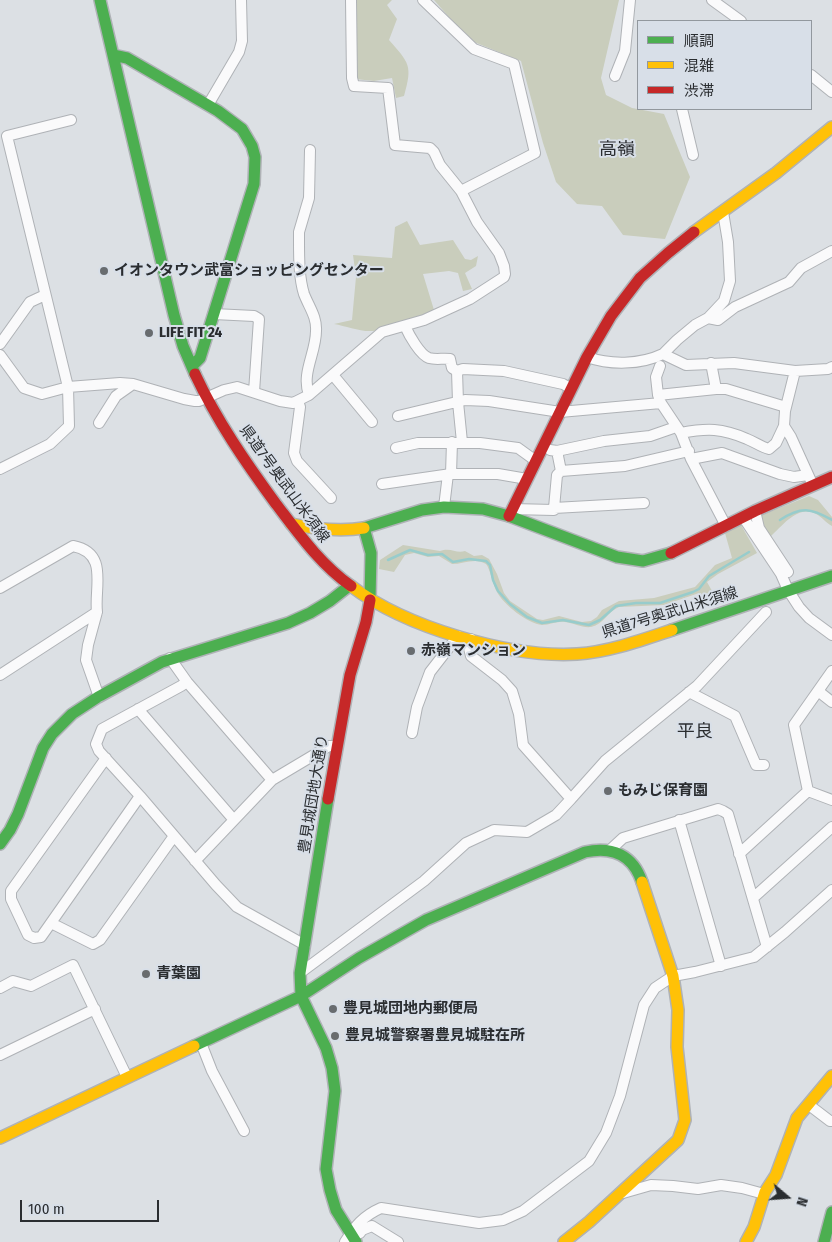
<!DOCTYPE html>
<html>
<head>
<meta charset="utf-8">
<style>
  body { margin:0 }
  #map { position:relative; width:832px; height:1242px; overflow:hidden; background:#dce0e4; font-family:"Fira Sans Condensed","Noto Sans JP",sans-serif }
  canvas { display:block }
  .legend { position:absolute; left:637px; top:20px; width:175px; height:90px; box-sizing:border-box; background:#d8dfe8; border:1px solid #92989e; margin:0; padding:6px 9px; list-style:none; font-size:15px; color:#2a2d30 }
  .legend li { display:flex; align-items:center; gap:10px; height:25px }
  .legend b { width:25px; border:1px solid #92989e }
  .north { position:absolute; left:762px; top:1172px; width:50px; height:50px; -webkit-text-stroke:4px #d8dfe8; paint-order:stroke; rotate:108deg; font-size:14px; font-weight:700; line-height:20px; text-align:center; color:#2a2d30 }
  .north::after { content:''; display:block; margin:auto; width:18px; height:22px; background:#2a2d30; clip-path:polygon(50% 0,100% 100%,50% 72%,0 100%) }
  .scale { position:absolute; left:20px; top:1200px; width:139px; height:22px; box-sizing:border-box; border:2px solid #2a2d30; border-top:0; padding-left:6px; font-size:15px; line-height:18px; white-space:nowrap; color:#2a2d30; -webkit-text-stroke:4px #d8dfe8; paint-order:stroke }
</style>
</head>
<body>
<div id="map">
<canvas width="832" height="1242"></canvas>
<ul class="legend">
<li><b style="height:6px;background:#4caf50"></b>順調</li>
<li><b style="height:6px;background:#ffc107"></b>混雑</li>
<li><b style="height:6px;background:#c62828"></b>渋滞</li>
</ul>
<div class="north">N</div>
<div class="scale">100 m</div>
</div>
<script>
const ctx = document.querySelector('canvas').getContext('2d');
ctx.lineJoin = 'round';
function fillPath(path, color) {
  ctx.fillStyle = color;
  ctx.fill(path, 'evenodd');
}
function trace(path, color, width, dash) {
  ctx.strokeStyle = color;
  ctx.lineWidth = width;
  ctx.lineCap = dash ? 'butt' : 'round';
  ctx.setLineDash(dash || []);
  ctx.stroke(path);
}
function label(font, color, halo, rows, align = 'center') {
  ctx.font = font + ' "Fira Sans Condensed","Noto Sans JP",sans-serif';
  ctx.lineWidth = 4;
  ctx.setLineDash([]);
  ctx.textBaseline = 'middle';
  ctx.strokeStyle = halo;
  ctx.fillStyle = color;
  for (const [text, x, y, turn = 0] of rows) {
    ctx.save();
    ctx.translate(x, y);
    ctx.rotate((+turn || 0) * Math.PI / 180);
    ctx.textAlign = isNaN(turn) ? turn : align;
    if (halo) ctx.strokeText(text, 0, 0);
    ctx.fillText(text, 0, 0);
    ctx.restore();
  }
}
fillPath(new Path2D(`
  M355,0H392L387,5L397,19L389,40C409,63 413,65 404,96L396,98L392,78L374,81L355,79Z
  M434,0H619L601,78L606,95L632,108L664,114L690,177L665,239L623,235L602,206L577,204L556,182L543,143L521,61L469,40Z
  M407,221L420,245L453,240L465,259L471,260L478,256L476,266L465,273L472,289L463,291L458,273L449,271L423,274L434,310C417,317 391,329 373,331C360,332 346,326 334,324L352,320L356,277L353,255L392,258L395,227Z
  M809,496L818,500L832,517V526C826,523 822,517 816,514C797,504 781,528 769,538L761,522L762,515Z
  M741,525L757,553L718,574L707,582L716,598L704,603L699,593L664,605L619,607C608,611 604,624 591,627C582,628 574,623 565,622C557,621 550,625 542,625C528,624 503,604 497,592C493,586 490,568 486,564C476,557 463,564 452,564L439,556L428,557L414,553L405,555L394,572L379,569L380,560L403,545L440,551C451,547 456,554 465,551L474,556L482,555L489,559L497,574L504,593L510,601L537,619L543,620L559,616L582,622L591,621L597,617L602,610L619,601L654,598L695,587L715,565L732,558L725,533Z`), '#c9cdbc');
trace(new Path2D(`
  M780,520C801,506 811,508 832,520
  M388,560L410,550L428,555L442,554L453,562L469,559L486,561L490,565L493,580L498,591L510,604L527,617L542,623L563,620L589,625L600,620L616,606L636,603H660L693,592L699,589L709,576L749,552`), '#97cccc', 2.5);
const street = new Path2D(`
  M423,0L474,49L514,64L535,153L461,191
  M712,0L741,21
  M811,75L832,92
  M615,76L625,51L630,0
  M208,105L239,52L242,41L241,0
  M682,109L693,155
  M214,314L254,316L259,319L254,392
  M708,318L718,320L735,307L789,282L801,268L832,251
  M405,326C409,335 420,355 429,358C436,360 443,358 450,359L452,368L457,371
  M0,344L30,302L45,295
  M663,354L677,340L695,325L708,318L724,301L730,281L728,242L723,212
  M0,355L24,388L42,394L68,387L120,383L133,384L184,399L195,401H199L224,390L237,387L280,401L293,403L309,395L382,332L424,320L470,299L504,277L505,274L504,266L499,253L477,222L461,191L440,165L434,152L430,148L395,145L388,88L354,86L352,78L351,0
  M587,357C610,365 640,365 663,354L686,365L734,363L795,371L828,369L832,367
  M711,363L716,389
  M660,366L656,377L658,395L661,403L681,433L691,459L726,526
  M333,375L372,422
  M309,395C301,373 316,353 316,331C317,317 309,307 304,294C299,278 299,258 299,241V232L309,198L310,150
  M658,395L716,389H726L786,407
  M298,401L300,407L294,453L297,461L331,498
  M398,416L465,400L489,401L560,412L661,403
  M99,423L116,396L133,384
  M784,426L791,437L811,481
  M681,433C707,428 722,428 747,439C755,442 761,447 769,449L776,443L784,426L785,411L795,371
  M462,442L458,402L457,371L463,369L504,371L563,384L570,388
  M396,448L418,443H480L518,448L536,461
  M550,450L557,451L604,441L650,436L676,427
  M557,451L561,471L625,466L689,451
  M691,459L722,453L780,474L794,477L808,475
  M0,469L50,444L69,426L68,387L7,136L71,120
  M451,474L452,442
  M382,484L451,474H498L527,479
  M444,507L448,474
  M554,508L557,475L561,471
  M512,509L554,510V508L644,503
  M755,511L759,528L788,572
  M743,517L781,574L788,590L799,607L809,618L832,635
  M0,588L73,546C109,553 94,587 97,612
  M471,639L469,648L471,656L502,680L512,691L519,714L523,745L571,799
  M170,658L187,682L272,780
  M832,671L794,725L808,791L832,800
  M0,675L97,612L88,645L86,660L99,697
  M187,682L181,686L102,729L96,744L99,751L140,796L216,885L237,907L305,945
  M818,691L832,702
  M689,692L735,716L756,765H764
  M138,709L234,820
  M412,733L417,707L430,672L458,636
  M106,758L11,891V899L28,935L34,938L41,937L140,796
  M679,820L721,966
  M610,850L623,838L718,809L723,811L728,814L767,947
  M739,854L808,791
  M195,861L272,780L329,746H337
  M753,898L832,827
  M51,923L93,944L100,940L174,836
  M300,973L424,881L466,843L494,830L527,832L556,815L571,799L605,761L697,686L766,612
  M0,988L13,981L31,986L73,965L127,1077
  M201,1043L212,1071L244,1131
  M0,1055L95,1009
  M809,1105L830,1121H832
  M623,1193L651,1185L673,1186L698,1189L721,1185L742,1188L764,1194
  M360,1233L362,1230L372,1226L398,1242
  M345,1242C355,1226 363,1216 381,1208L479,1223L503,1220L523,1211L589,1161L606,1133L620,1096L644,1005L655,988L673,976L695,972L754,957L785,932L832,890`);
const fast = new Path2D(`
  M100,0L174,315L183,346L195,374
  M113,55L127,58L218,111L242,129L252,146L255,157L254,184L200,358L192,366
  M370,600L371,553L364,528L422,510L444,507L483,509L509,516L617,557L643,561L671,553
  M672,630L832,576
  M328,799L300,973L301,996L326,1048L332,1068L335,1091L326,1169L330,1190L336,1210L356,1242
  M0,844L10,830L18,814L43,748L52,734L72,714L98,697L162,662L288,623L310,613L330,601L349,586
  M194,1046L301,996L359,958L426,920L585,852C612,846 633,855 642,882
  M824,1242L832,1212`);
const slow = new Path2D(`
  M694,232L776,173L832,127
  M291,524C315,529 339,532 364,528
  M351,586C405,627 509,658 577,654C609,652 642,640 672,630
  M0,1138L194,1046
  M564,1242L589,1222L678,1140L685,1120L677,1047L678,1010L673,976L642,882
  M746,1242L754,1227L765,1192L776,1175L797,1118L832,1076`);
const jam = new Path2D(`
  M195,374C217,421 246,463 276,504C299,534 320,564 351,586
  M509,516L587,357L611,316L640,278L668,253L694,232
  M671,553L755,511L832,477
  M328,799L350,675L366,622L370,600`);
trace(street, '#afb2b6', 12);
trace(fast, '#afb2b6', 14);
trace(slow, '#afb2b6', 14);
trace(jam, '#afb2b6', 14);
trace(street, '#fafafb', 10);
trace(fast, '#4caf50', 11);
trace(slow, '#ffc107', 11);
trace(jam, '#c62828', 11);
for (const [x, y, r, color] of [
  [104,271,5,"#686c6f"],
  [149,333,5,"#686c6f"],
  [411,651,5,"#686c6f"],
  [608,791,5,"#686c6f"],
  [146,974,5,"#686c6f"],
  [333,1009,5,"#686c6f"],
  [335,1036,5,"#686c6f"]
]) {
  const dot = new Path2D();
  dot.arc(x, y, r, 0, 2 * Math.PI);
  ctx.fillStyle = color;
  ctx.fill(dot);
  trace(dot, '#d8dfe8', 2);
}
label('bold 15px', '#2a2d30', '#d8dfe8', [
  ["イオンタウン武富ショッピングセンター",114,271],
  ["LIFE FIT 24",159,333],
  ["赤嶺マンション",421,651],
  ["もみじ保育園",618,791],
  ["青葉園",156,974],
  ["豊見城団地内郵便局",343,1009],
  ["豊見城警察署豊見城駐在所",345,1036]
], 'left');
label('15px', '#2a2d30', '#d8dfe8', [
  ["県道7号奥武山米須線",284,484,54],
  ["県道7号奥武山米須線",670,613,-17],
  ["豊見城団地大通り",314,794,-81]
]);
label('18px', '#2a2d30', '#d8dfe8', [
  ["高嶺",617,150],
  ["平良",695,732]
]);
</script>
</body>
</html>
